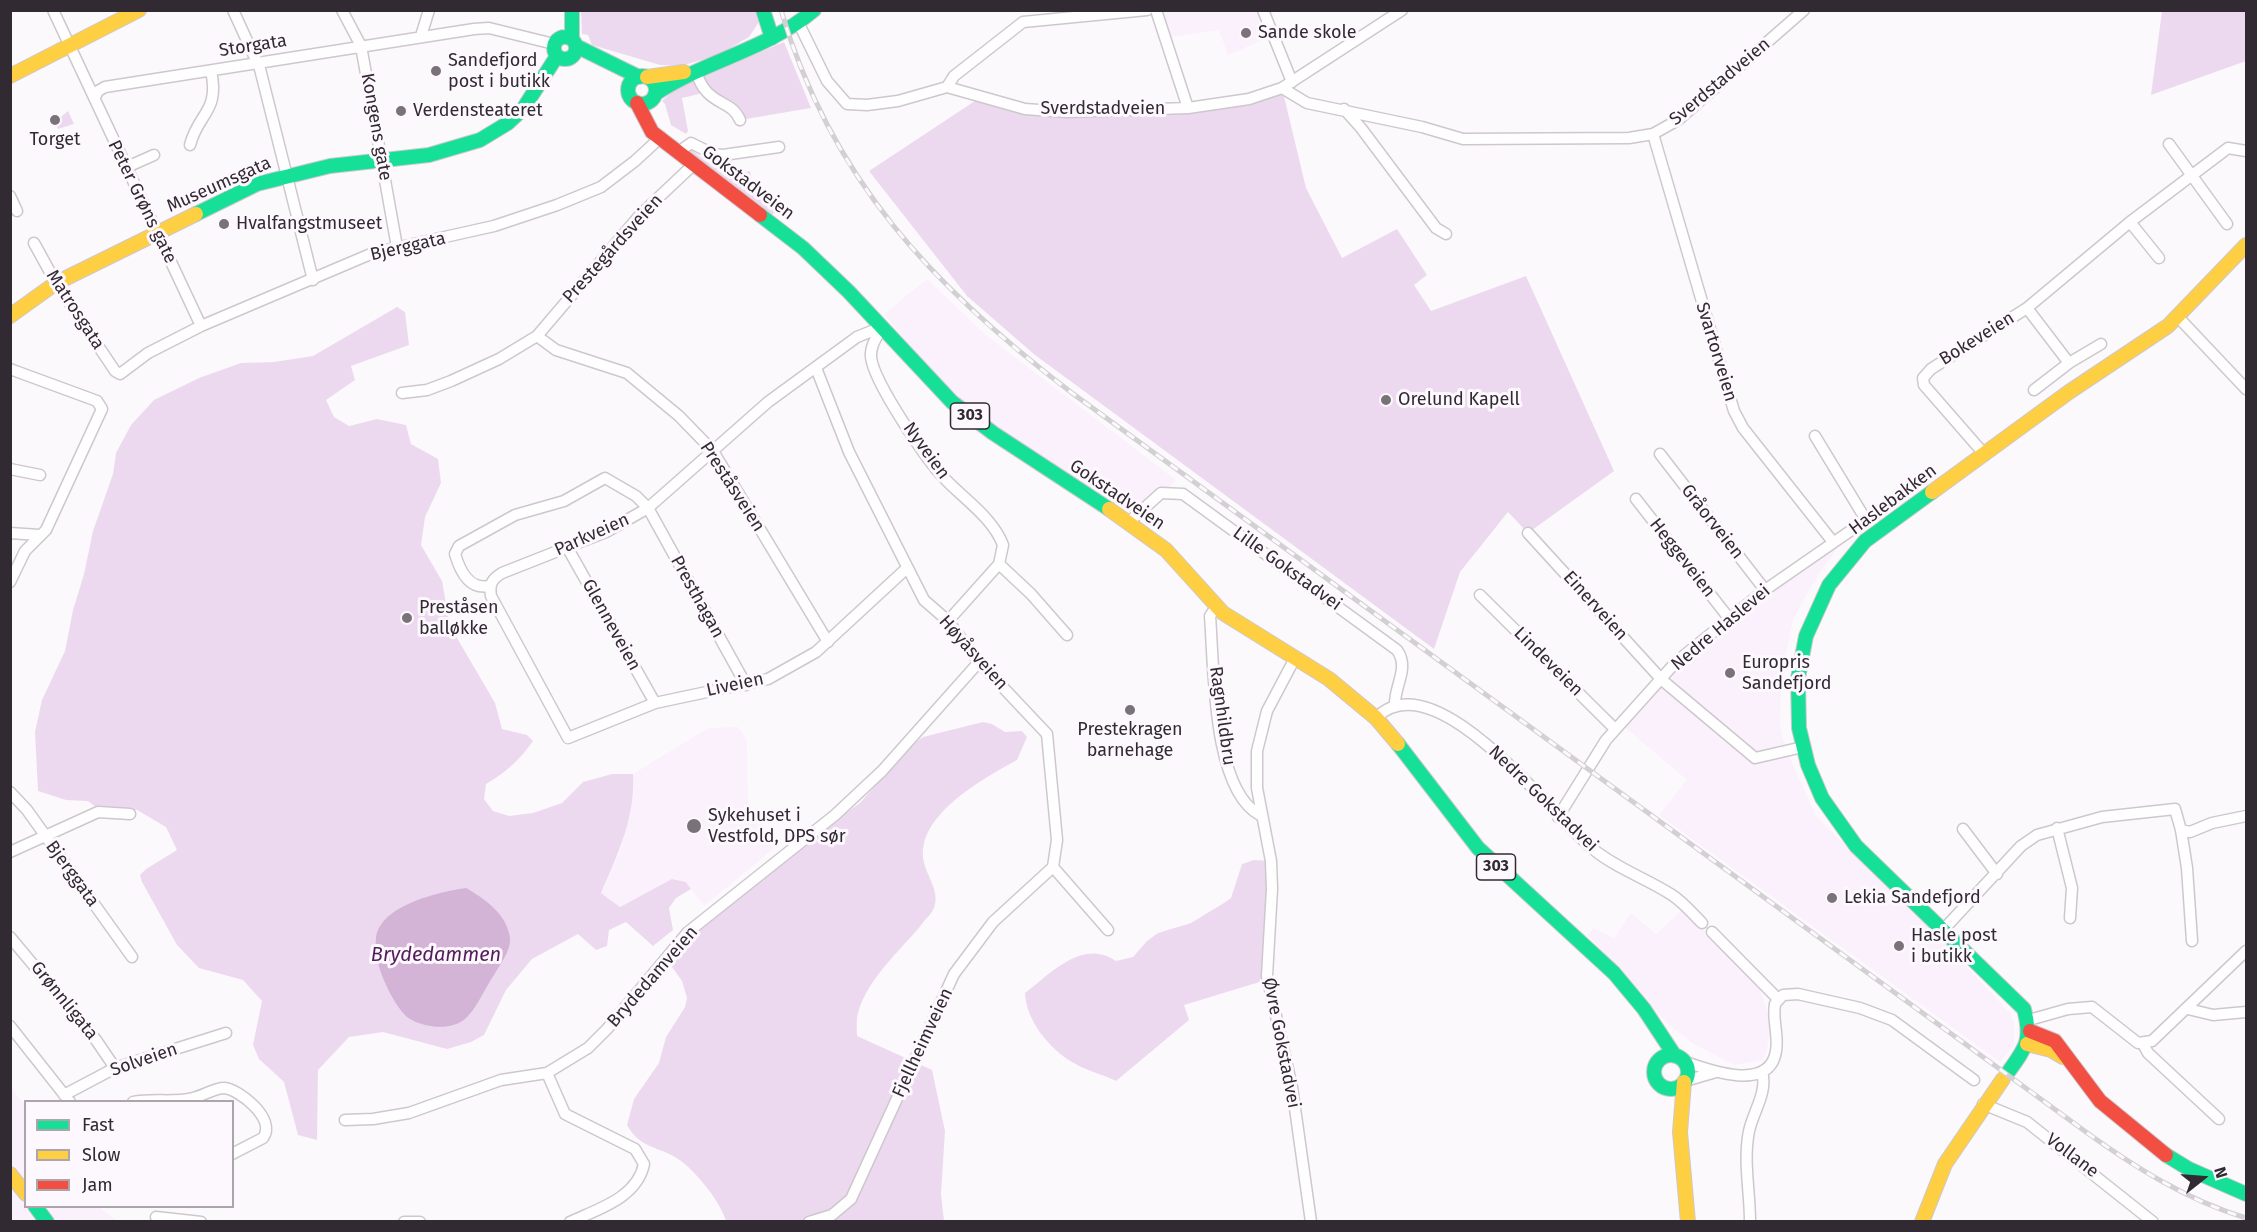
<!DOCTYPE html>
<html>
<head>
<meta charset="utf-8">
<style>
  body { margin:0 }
  #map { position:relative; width:2257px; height:1232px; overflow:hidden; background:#fcf9fc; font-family:"Fira Sans",sans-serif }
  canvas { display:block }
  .frame { position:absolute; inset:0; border:12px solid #322a33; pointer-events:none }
  .legend { position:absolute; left:24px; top:1100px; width:210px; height:108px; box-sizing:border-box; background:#fdf8fd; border:2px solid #aca6ac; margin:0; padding:8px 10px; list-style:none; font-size:18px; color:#322a33 }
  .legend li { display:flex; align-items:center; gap:12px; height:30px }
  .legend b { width:30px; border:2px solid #aca6ac }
  .north { position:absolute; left:2173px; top:1148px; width:60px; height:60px; -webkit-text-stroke:4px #fdf8fd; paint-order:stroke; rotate:73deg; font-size:16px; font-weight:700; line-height:24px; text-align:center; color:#322a33 }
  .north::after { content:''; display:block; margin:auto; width:21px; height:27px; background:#322a33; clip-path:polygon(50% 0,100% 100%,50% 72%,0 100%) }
</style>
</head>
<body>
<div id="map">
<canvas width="2257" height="1232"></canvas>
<div class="frame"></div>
<ul class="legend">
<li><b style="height:8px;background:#16e098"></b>Fast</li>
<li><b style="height:8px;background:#ffcf43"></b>Slow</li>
<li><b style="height:8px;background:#f24e42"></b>Jam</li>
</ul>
<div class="north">N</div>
</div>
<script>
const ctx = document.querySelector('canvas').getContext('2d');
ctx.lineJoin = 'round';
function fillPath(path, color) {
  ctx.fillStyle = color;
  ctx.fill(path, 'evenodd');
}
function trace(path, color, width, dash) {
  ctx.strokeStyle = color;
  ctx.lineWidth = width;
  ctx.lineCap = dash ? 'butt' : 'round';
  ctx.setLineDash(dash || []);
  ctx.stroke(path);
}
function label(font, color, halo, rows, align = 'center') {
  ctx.font = font + ' "Fira Sans",sans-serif';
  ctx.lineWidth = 6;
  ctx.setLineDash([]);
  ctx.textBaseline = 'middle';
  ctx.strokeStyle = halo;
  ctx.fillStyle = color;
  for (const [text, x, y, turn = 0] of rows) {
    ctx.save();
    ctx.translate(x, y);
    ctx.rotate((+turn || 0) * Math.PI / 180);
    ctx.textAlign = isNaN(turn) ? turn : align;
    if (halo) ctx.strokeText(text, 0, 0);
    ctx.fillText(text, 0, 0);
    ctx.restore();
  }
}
fillPath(new Path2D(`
  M1156,11H1263L1273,36L1228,55L1219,30L1165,38Z
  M927,279L987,336L1176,480L1139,519L986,421L933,374L884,314Z
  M1833,545L1838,547L1813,583L1793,620L1781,680L1780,725L1785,747L1816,816L1949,948L2009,1012L2014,1022V1045L2000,1062L1659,815L1687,780L1621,724L1676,665L1758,595Z
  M738,727L747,740L748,805L777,846L704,906L686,882L673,879L620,907L601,893L620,851L634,794L633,774L708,728Z
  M1682,910L1735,959L1760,989L1767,1010L1770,1032L1766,1054L1762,1060L1734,1065L1692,1043L1666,1022L1588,935L1593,928L1614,938L1631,913L1656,934Z
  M10,1086L25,1105L26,1206L99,1207L117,1221H11Z`), '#fbf1fc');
fillPath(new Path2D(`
  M581,11H755L759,22L749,37L718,55L681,66L660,65L592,45L588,35L582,34Z
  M2162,11H2246V61L2151,95Z
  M784,42L811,108L740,120L703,89L699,94L682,98L688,131L686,134L671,125L665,104L662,101L679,86Z
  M1282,88L1306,188L1342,258L1397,229L1427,275L1414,285L1431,311L1526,276L1614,471L1528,533L1508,512L1460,572L1434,649L1035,355L967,296L869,171L981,97L1025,109L1188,108Z
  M68,111L74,124L58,129L55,122Z
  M692,147L693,151L715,168L727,167L729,175L750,171C755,195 755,199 779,208L772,215L687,150Z
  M397,307L405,312L409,345L351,366L355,380L326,400L334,417L349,426L377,419L406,425L411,444L438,459L441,483L425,517L421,545L442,581L450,626L495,703L502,729L527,735L533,741C520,760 505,773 486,784L484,799L493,811L509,816L533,813L562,803L583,782L612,774H633C636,816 617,856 601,893L620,907L672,879L686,882L691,889L676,898L669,908L673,930L653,946L626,922L609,930L607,946L596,950L578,934L532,959L506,990L484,1035L471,1042L447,1049L383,1032L349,1037L318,1070L317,1140L298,1135L284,1082L259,1059L253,1045L262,1001L243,980L199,968L177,945L142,882L140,875L146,869L177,850L166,827L137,810L101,811L88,801L66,800L38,791L35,732L42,700L65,651L73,610L84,574L93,531L113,474L116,453L131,425L154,400L199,378L241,363L274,362L313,356Z
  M983,722L992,724L1005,732L1022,731L1027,737L1017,760C983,779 910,818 925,866C929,879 941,895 933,910C931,915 925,919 922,924C901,950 867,979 858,1013C856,1020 857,1028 857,1036L932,1070L945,1131L941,1194L944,1221H726C721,1202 693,1167 675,1157C655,1146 639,1147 627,1125L634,1099L659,1063L666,1037L685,1007L687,998L682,981L672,967L690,937L822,830L860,803L908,748L923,737Z
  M1254,860L1271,861L1263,981L1184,1005L1189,1020L1116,1081C1102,1074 1086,1071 1072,1062C1050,1049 1026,1021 1025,993C1051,973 1083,938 1116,961L1133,957L1147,941L1158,933L1191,923L1224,903L1231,898L1242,864Z`), '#edd9ef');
fillPath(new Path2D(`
  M466,888C485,899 507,914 510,938C511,951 500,964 494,975C485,988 478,1006 467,1017C453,1032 422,1028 407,1017C400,1011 391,996 387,987C380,972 374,955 376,938C380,905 439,892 466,888Z`), '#d3b4d7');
const street = new Path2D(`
  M53,10L201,326
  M233,10L260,69L313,280
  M342,10L361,46L397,247
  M1156,10L1188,108
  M1263,10L1292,82
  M799,24L827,81L847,104L867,105L898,101L947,87L1025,109L1067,112L1188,108L1249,99L1282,88L1402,10
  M421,36L429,10
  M696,71C706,107 731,98 740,120
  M947,87L954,76L1023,22L1147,10
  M1282,88L1307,103L1422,127L1463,139L1629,138L1653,134L1678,120L1804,10
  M95,97L98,91L105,87L474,29L489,28L554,44
  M1344,109L1361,128L1436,228L1446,234
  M1653,134L1734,411L1743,428L1833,542
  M2169,144L2227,224
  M190,145C198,113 220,112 211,71
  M677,153L691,143L713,154L723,155L779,147
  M127,167L154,155
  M10,196L17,211
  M2130,222L2159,258
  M34,243L56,283L115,371L120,374L148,353L201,326L373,253L494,226L557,205L601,187L635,161L661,137
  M2027,308L2069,363
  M2178,317L2246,389
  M882,327L857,337L768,402L648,508L606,532L502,573C492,579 489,584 491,596L568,738L655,703L768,679L816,652L907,568
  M882,327C877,337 870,346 871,357C873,381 927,461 945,479C964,499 993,518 1003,545L999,564L948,621
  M537,336L556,350L627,373L679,416L713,451L828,642
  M816,368L849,452L924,600L948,621L979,662L1047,734L1057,840L1053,867
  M10,369L97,401L102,409L46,530L25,551L10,582
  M2034,390L2069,363L2101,344
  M402,393L427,390L451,381L499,359L537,336L640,215L693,165
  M1660,454L1765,590
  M1985,455L1924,385L1923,378L1931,369L2027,308L2130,222L2228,148L2246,151
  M10,469L40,475
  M1636,499L1728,617
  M1129,522L1161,493L1183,494L1397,650C1410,668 1394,686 1395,705
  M10,533L39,535
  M1528,533L1662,680L1755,758L1803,747
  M567,547L655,703
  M999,564L1031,594L1067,635
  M489,586C469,590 460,571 455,554L459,546L515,515L564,501L605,478L636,496L648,508L746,685
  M1480,595L1615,729
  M1216,607L1210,616C1214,666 1212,790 1260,815
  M1295,658L1267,711L1257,751V788L1271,861L1272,889L1267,976L1292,1087L1311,1222
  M1376,718C1435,658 1552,816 1593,849C1617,869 1646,878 1672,895C1683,902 1693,914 1702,923
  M10,792L27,810L132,957
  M1558,817L1606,740L1676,662L1765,590L1866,520L1815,436
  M2057,828L2072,888L2070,918
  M1963,829L1997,874
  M2181,830L2187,868L2192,941
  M10,852L98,812L130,814
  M1053,867L1108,930
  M1944,929L2021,846L2037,835L2102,817L2175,809L2181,830L2190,832L2212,823L2246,816
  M1712,932L1778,999
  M10,937L96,1040L115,1068
  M2188,1009L2213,1015L2246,1012
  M2029,1020L2068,1009L2092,1007L2138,1043L2152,1041L2246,951
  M10,1026L70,1102
  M2143,1044L2148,1053L2219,1119
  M1683,1061C1708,1070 1770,1093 1776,1051C1779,1035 1772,1020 1775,1004L1783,995L1798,994L1860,1008L1892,1020L1974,1080
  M547,1073L565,1114L635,1149L644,1164C637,1198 598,1209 570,1222
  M1685,1081L1716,1072
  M64,1095L115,1068L226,1033
  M133,1102C153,1098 174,1103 193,1098C203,1096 214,1088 224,1088C239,1089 277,1119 263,1138L232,1154
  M1983,1104L2027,1122L2153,1222
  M345,1120L373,1119L409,1113L501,1080L547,1073L588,1048L607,1029L688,932L835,815L882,771L979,662
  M156,1217L201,1222
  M404,1222H420
  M809,1222L832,1215L851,1199L954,974L993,922L1053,867
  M1750,1222C1750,1191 1743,1161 1749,1131C1753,1112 1768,1092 1762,1072`);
const fast = new Path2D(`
  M572,10V39
  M763,10L772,38
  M554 48a11 11 0 1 1 22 0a11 11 0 1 1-22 0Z
  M576,46L639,77
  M628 90a14 14 0 1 1 28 0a14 14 0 1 1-28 0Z
  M655,94C706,60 767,50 814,10
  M196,214L257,184L330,166L429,155L480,140L508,123L523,109L557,56
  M760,215L803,248L849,292L952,402L993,433L1109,509
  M1932,492L1865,541L1829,585L1806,636L1798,678L1799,728L1808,765L1822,798L1856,846L2024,1009C2032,1039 2027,1046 2009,1071
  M1398,744L1478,848L1614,973L1644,1009L1675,1056
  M1654 1072a17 17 0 1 1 34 0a17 17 0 1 1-34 0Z
  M2166,1155L2189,1169L2246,1194
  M35,1206L47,1222`);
const slow = new Path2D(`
  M10,76L139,10
  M647,77L684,72
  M10,316L56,283L196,214
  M1932,492L2069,392L2168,326L2246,245
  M1109,509L1166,550L1223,613L1329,679L1376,718L1398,744
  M2027,1044L2051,1050L2063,1057
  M1684,1082L1680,1132L1688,1222
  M10,1174L26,1194
  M1922,1222L1945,1164L2003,1079`);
const jam = new Path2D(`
  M637,103L652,132L760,215
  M2030,1031L2055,1041L2100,1101L2166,1155`);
trace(street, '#cdc8cd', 13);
trace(fast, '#cdc8cd', 16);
trace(slow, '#cdc8cd', 16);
trace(jam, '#cdc8cd', 16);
trace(street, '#fffeff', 10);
trace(fast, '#16e098', 14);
trace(slow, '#ffcf43', 14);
trace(jam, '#f24e42', 14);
const rail = new Path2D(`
  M781,10C831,180 935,289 1072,393L2086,1132C2136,1168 2187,1200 2246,1218`);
trace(rail, '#d2d0d2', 5);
trace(rail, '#fdf8fd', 3, [9]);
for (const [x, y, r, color] of [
  [1246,33,6,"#797279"],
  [436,71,6,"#797279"],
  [401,111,6,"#797279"],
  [55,120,6,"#797279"],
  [224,224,6,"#797279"],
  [1386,400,6,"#797279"],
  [407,618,6,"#797279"],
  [1730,673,6,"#797279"],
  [1130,710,6,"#797279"],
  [694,826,8,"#797279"],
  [1832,898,6,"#797279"],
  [1899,946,6,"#797279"]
]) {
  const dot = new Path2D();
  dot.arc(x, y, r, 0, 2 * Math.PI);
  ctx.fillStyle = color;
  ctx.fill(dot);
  trace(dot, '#fdf8fd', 2);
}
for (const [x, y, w] of [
  [970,416,39],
  [1496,867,39]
]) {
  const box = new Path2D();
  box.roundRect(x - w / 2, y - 13, w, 26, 4.5);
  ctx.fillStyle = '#fdf8fd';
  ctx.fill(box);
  trace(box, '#322a33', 1.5);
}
label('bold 16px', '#322a33', null, [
  ["303",970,416],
  ["303",1496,867]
]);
label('18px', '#322a33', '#fdf8fd', [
  ["Sande skole",1258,33],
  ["Sandefjord",448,61],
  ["post i butikk",448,82],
  ["Verdensteateret",413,111],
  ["Torget",55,140,"center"],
  ["Hvalfangstmuseet",236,224],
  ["Orelund Kapell",1398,400],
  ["Preståsen",419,608],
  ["balløkke",419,629],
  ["Europris",1742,663],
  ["Sandefjord",1742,684],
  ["Prestekragen",1130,730,"center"],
  ["barnehage",1130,751,"center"],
  ["Sykehuset i",708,816],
  ["Vestfold, DPS sør",708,837],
  ["Lekia Sandefjord",1844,898],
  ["Hasle post",1911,936],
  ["i butikk",1911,957]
], 'left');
label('18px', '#322a33', '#fdf8fd', [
  ["Storgata",253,46,-9],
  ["Sverdstadveien",1720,82,-40],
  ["Sverdstadveien",1103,109],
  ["Kongens gate",376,127,80],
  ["Gokstadveien",748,183,37],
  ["Museumsgata",219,185,-24],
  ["Peter Grøns gate",142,202,64],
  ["Bjerggata",408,247,-13],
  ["Prestegårdsveien",613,249,-48],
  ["Matrosgata",75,310,57],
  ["Bokeveien",1977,339,-32],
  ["Svartorveien",1716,352,73],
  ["Nyveien",926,451,54],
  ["Preståsveien",732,487,57],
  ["Gokstadveien",1117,495,34],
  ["Haslebakken",1893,500,-37],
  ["Gråorveien",1712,522,52],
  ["Parkveien",592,535,-24],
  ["Heggeveien",1682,558,52],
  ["Lille Gokstadvei",1287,569,36],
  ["Presthagan",697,597,61],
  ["Einerveien",1595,606,48],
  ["Glenneveien",611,625,61],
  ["Nedre Haslevei",1721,628,-40],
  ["Høyåsveien",973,653,48],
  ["Lindeveien",1548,662,45],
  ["Liveien",735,685,-12],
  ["Ragnhildbru",1222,716,82],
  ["Nedre Gokstadvei",1543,799,44],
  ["Bjerggata",72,874,54],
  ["Brydedamveien",653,977,-49],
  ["Grønnligata",64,1001,51],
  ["Fjellheimveien",923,1043,-65],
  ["Øvre Gokstadvei",1281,1043,79],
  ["Solveien",144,1060,-19],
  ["Vollane",2072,1156,37]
]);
label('italic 20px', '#521d5a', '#fdf8fd', [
  ["Brydedammen",436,955]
]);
</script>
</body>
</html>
